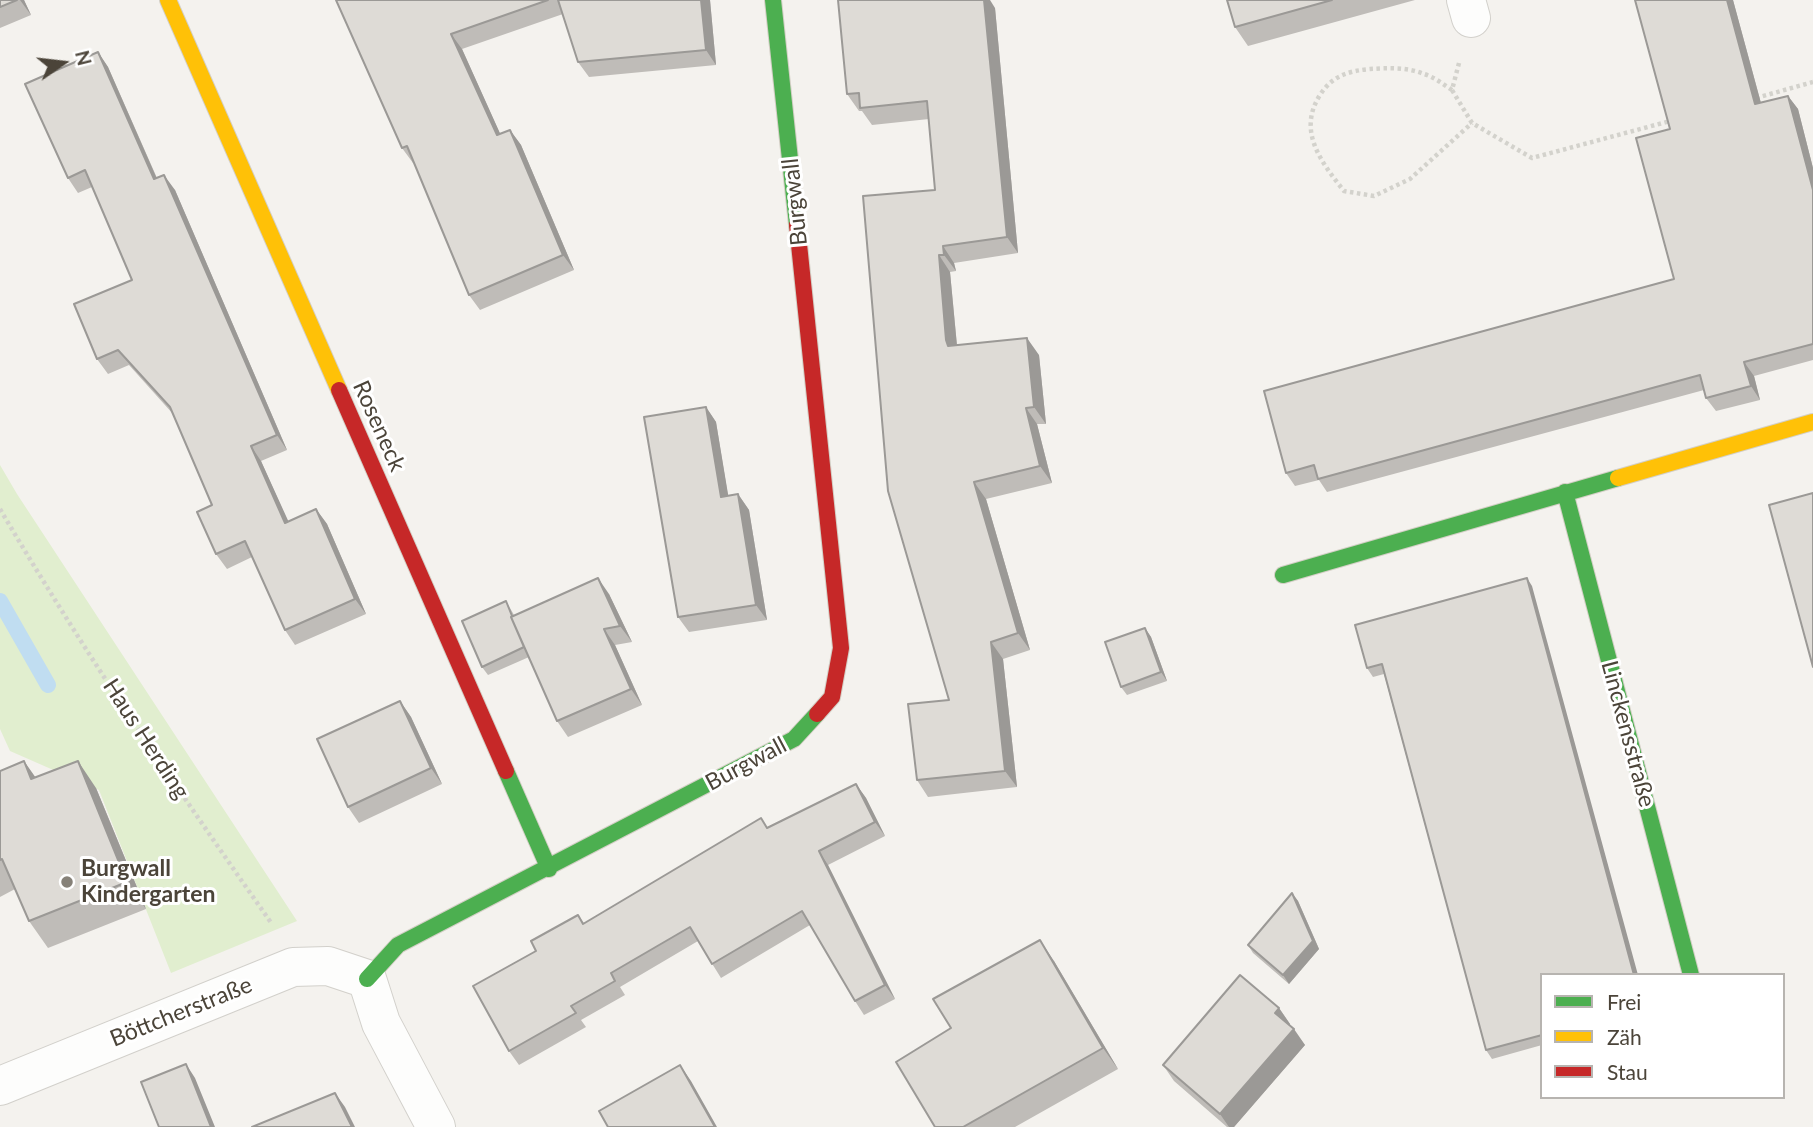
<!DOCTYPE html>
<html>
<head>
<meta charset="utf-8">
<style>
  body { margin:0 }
  #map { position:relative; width:1813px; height:1127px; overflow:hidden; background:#f4f2ee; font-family:Lato,sans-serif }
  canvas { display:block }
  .legend { position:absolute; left:1540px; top:973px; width:245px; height:126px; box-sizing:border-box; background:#fff; border:2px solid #b7b4b0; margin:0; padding:9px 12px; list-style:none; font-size:21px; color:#4b4439 }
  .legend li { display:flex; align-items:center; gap:14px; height:35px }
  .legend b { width:35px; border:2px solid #b7b4b0 }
  .north { position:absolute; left:28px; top:28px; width:70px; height:70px; -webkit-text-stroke:5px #fff; paint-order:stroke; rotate:76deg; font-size:19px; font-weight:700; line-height:28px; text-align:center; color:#4b4439 }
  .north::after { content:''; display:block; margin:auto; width:24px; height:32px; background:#4b4439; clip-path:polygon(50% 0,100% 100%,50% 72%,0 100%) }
</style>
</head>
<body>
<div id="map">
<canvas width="1813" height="1127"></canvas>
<ul class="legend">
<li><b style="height:9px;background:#4caf50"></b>Frei</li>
<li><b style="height:9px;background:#ffc107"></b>Zäh</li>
<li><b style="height:9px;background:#c62828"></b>Stau</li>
</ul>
<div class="north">N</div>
</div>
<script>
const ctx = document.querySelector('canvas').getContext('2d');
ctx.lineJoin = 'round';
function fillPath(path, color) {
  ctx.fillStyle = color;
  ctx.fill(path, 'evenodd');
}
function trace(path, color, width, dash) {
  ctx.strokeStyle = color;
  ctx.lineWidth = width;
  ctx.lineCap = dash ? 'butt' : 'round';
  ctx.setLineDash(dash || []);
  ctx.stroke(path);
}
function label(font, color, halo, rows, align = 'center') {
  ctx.font = font + ' Lato,sans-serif';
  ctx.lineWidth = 6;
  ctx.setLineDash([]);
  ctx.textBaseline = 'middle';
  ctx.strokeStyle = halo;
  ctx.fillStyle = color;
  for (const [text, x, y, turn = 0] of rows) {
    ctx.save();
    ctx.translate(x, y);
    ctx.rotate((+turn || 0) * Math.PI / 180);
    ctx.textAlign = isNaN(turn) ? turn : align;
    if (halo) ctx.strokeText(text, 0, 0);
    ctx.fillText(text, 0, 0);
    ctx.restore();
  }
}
fillPath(new Path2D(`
  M0,465L17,494L297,921L171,973L99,790L10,751L0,729Z`), '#e1eecf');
trace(new Path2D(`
  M0,601L48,685`), '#c0ddf1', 16);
const street = new Path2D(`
  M1466,0L1471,18
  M0,1086L293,967L328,966L367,979L381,1023L436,1127`);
const fast = new Path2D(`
  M773,0L797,225
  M1565,492L1691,975
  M1283,575L1618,478
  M506,771L549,869
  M367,979L398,945L794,739L817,714`);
const slow = new Path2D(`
  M168,0L339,390
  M1618,478L1813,422`);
const jam = new Path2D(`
  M797,225L841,648L832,697L817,714
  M339,390L506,771`);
trace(street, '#d2d0cb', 40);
trace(fast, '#d3cfc5', 18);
trace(slow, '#d3cfc5', 18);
trace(jam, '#d3cfc5', 18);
trace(new Path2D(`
  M1459,63L1452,90L1472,123L1532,158L1674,120
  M1452,90C1443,84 1434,77 1424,74C1408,67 1387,68 1370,69C1348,71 1332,76 1320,95C1297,131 1321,162 1344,191L1374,196L1410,179L1472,123
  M1756,98L1813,82
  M0,509C84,652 177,789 272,924`), '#d3d2cc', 4.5, [3.5, 3.5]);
trace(street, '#fdfdfc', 38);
trace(fast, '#4caf50', 16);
trace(slow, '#ffc107', 16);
trace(jam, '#c62828', 16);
fillPath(new Path2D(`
  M0,0H24L31,15L0,28Z
  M336,0H710L716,65L589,77L578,62L563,14L462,49L500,134L510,130L521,145L574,270L480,310L469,295L414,163H413L402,148Z
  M1227,0H1415L1248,46L1235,27Z
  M1635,0H1733L1761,103L1788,96L1798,109L1813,168V360L1754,376L1760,400L1716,411L1706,398L1704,390L1327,492L1319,480L1295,486L1286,473L1674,279L1670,129Z
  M995,8L1018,253L954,263L956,271L950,272L957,345L1039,355L1046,424H1037L1052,483L986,499L1030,650L1003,659L1017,787L928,797L917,780L949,700L935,190L929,119L872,125L862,111H859L847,94Z
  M98,52L108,67L157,178L175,190L287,450L261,461L288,522L316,509L327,524L366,614L295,645L285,630L252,557L227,569L216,554L212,505L173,414L129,365L108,374L97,359L132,280L92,187L78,193L68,178Z
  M706,407L716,422L728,496L738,494L749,510L767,620L689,632L678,617Z
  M1532,586L1542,975V1045L1492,1059L1486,1050L1384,674L1373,677L1367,668Z
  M609,594L632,642L615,645L642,705L568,737L557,721L529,657L488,675L482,667L506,601L514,615Z
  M1145,628L1151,637L1167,681L1127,695L1121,687Z
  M400,701L411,717L442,784L359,823L348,807Z
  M24,761L35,778L96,788L146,909L48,948L29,921L15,889L0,897V771Z
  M856,784L866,798L885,836L828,865L895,999L864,1015L855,1001L810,925L721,978L698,941L620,987L625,995L581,1020L586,1027L519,1065L509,1051L536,951L578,915L584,923L768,827Z
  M1292,893L1298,901L1319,949L1289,984L1253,953L1248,945Z
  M1054,961L1118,1069L1015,1127H935L951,1028Z
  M1279,1008L1290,1024L1289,1025L1305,1045L1234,1127H1227L1174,1081L1163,1065Z`), '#bfbcb8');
fillPath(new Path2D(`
  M20,0H24L31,15Z
  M701,0H710L716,65L706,50Z
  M984,0H990L995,8L1018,253L1007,237Z
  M1727,0H1733L1765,118L1755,104Z
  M451,34L462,49L508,151L497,135Z
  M98,52L108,67L164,195L154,179Z
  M1788,96L1798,109L1813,168V190Z
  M510,130L521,145L574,270L563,255Z
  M164,175L175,190L287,450L277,435Z
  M943,246L954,263L956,271L944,255Z
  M939,255L950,272L958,357L948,346L946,340Z
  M1027,338L1039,355L1046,424L1034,407Z
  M1744,362L1754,376L1760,400L1751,386Z
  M706,407L716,422L731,512L721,497Z
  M1026,408L1037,424L1052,483L1040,466Z
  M251,446L261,461L296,538L285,523Z
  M974,482L986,499L1030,650L1018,633Z
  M738,494L749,510L767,620L756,605Z
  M316,509L327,524L366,614L355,599Z
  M598,578L609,594L632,642L620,626Z
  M1527,578L1532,586L1638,975H1634Z
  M1145,628L1151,637L1167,681L1161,672Z
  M604,629L615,645L642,705L631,689Z
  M991,642L1003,659L1017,787L1005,771Z
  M400,701L411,717L442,784L431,768Z
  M24,761L43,788L31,779Z
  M78,761L96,788L146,909L127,882Z
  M856,784L866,798L885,836L875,822Z
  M819,851L828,865L895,999L885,985Z
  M1292,893L1298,901L1319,949L1289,984L1283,975Z
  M1040,940L1054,961L1118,1069L1103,1048Z
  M1279,1008L1290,1024L1287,1029L1275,1013Z
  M1294,1029L1305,1045L1234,1127H1229L1220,1114Z
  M186,1064L195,1078L215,1127H211Z
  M680,1065L691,1081L717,1127H715Z
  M335,1093L345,1107L355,1127H352Z`), '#9b9996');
const building = new Path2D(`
  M0,0H17L0,7Z
  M336,0H548L451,34L497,135L510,130L563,255L469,295L407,146L402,148Z
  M558,0H701L706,50L578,62Z
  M838,0H984L1007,237L943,246L944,255H939L946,340L948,346L1027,338L1034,407L1026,408L1040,466L974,482L1018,633L991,642L1005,771L917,780L908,704L949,700L888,491L863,196L935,190L927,101L860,108L859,93L847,94Z
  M1227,0H1332L1235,27Z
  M1635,0H1727L1755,104L1788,96L1813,190V344L1744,362L1751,386L1706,398L1700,375L1318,479L1314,465L1286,473L1264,391L1674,279L1636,138L1670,129Z
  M98,52L154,179L164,175L277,435L251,446L285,523L316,509L355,599L285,630L245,541L216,554L197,512L212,505L170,407L118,350L97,359L74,304L132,280L85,170L68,178L25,84Z
  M706,407L721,497L738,494L756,605L678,617L644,417Z
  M1813,493V667L1769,505Z
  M598,578L620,626L604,629L631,689L557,721L511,617Z
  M1527,578L1634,975H1542V1035L1486,1050L1382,664L1367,668L1355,625Z
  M506,601L512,616L511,617L524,647L482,667L462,621Z
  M1145,628L1161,672L1121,687L1105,642Z
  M400,701L431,768L348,807L317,739Z
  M24,761L31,779L78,761L127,882L29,921L2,859L0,860V771Z
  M856,784L875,822L819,851L885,985L855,1001L802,911L712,964L690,927L611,973L615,981L571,1006L576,1013L509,1051L473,986L536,951L531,941L578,915L583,924L761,818L767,828Z
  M1292,893L1313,941L1283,975L1248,945Z
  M1040,940L1103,1048L963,1127H935L896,1062L951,1028L933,999Z
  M1240,975L1279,1008L1275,1013L1294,1029L1220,1114L1163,1065Z
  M186,1064L211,1127H159L141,1082Z
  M680,1065L715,1127H608L599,1111Z
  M335,1093L352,1127H252Z`);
fillPath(building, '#dedbd6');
trace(building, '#9b9996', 2);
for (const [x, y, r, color] of [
  [67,882,7,"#868178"]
]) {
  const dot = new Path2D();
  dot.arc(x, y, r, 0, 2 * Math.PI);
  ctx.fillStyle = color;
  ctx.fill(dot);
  trace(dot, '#fff', 2.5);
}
label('23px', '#4b4439', '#fff', [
  ["Burgwall",795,202,-96],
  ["Roseneck",379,426,66],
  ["Linckensstraße",1628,734,75],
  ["Haus Herding",146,739,57],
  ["Burgwall",746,764,-28],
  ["Böttcherstraße",181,1012,-22]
]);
label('bold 23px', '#4b4439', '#fff', [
  ["Burgwall",81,869],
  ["Kindergarten",81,895]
], 'left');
</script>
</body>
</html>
